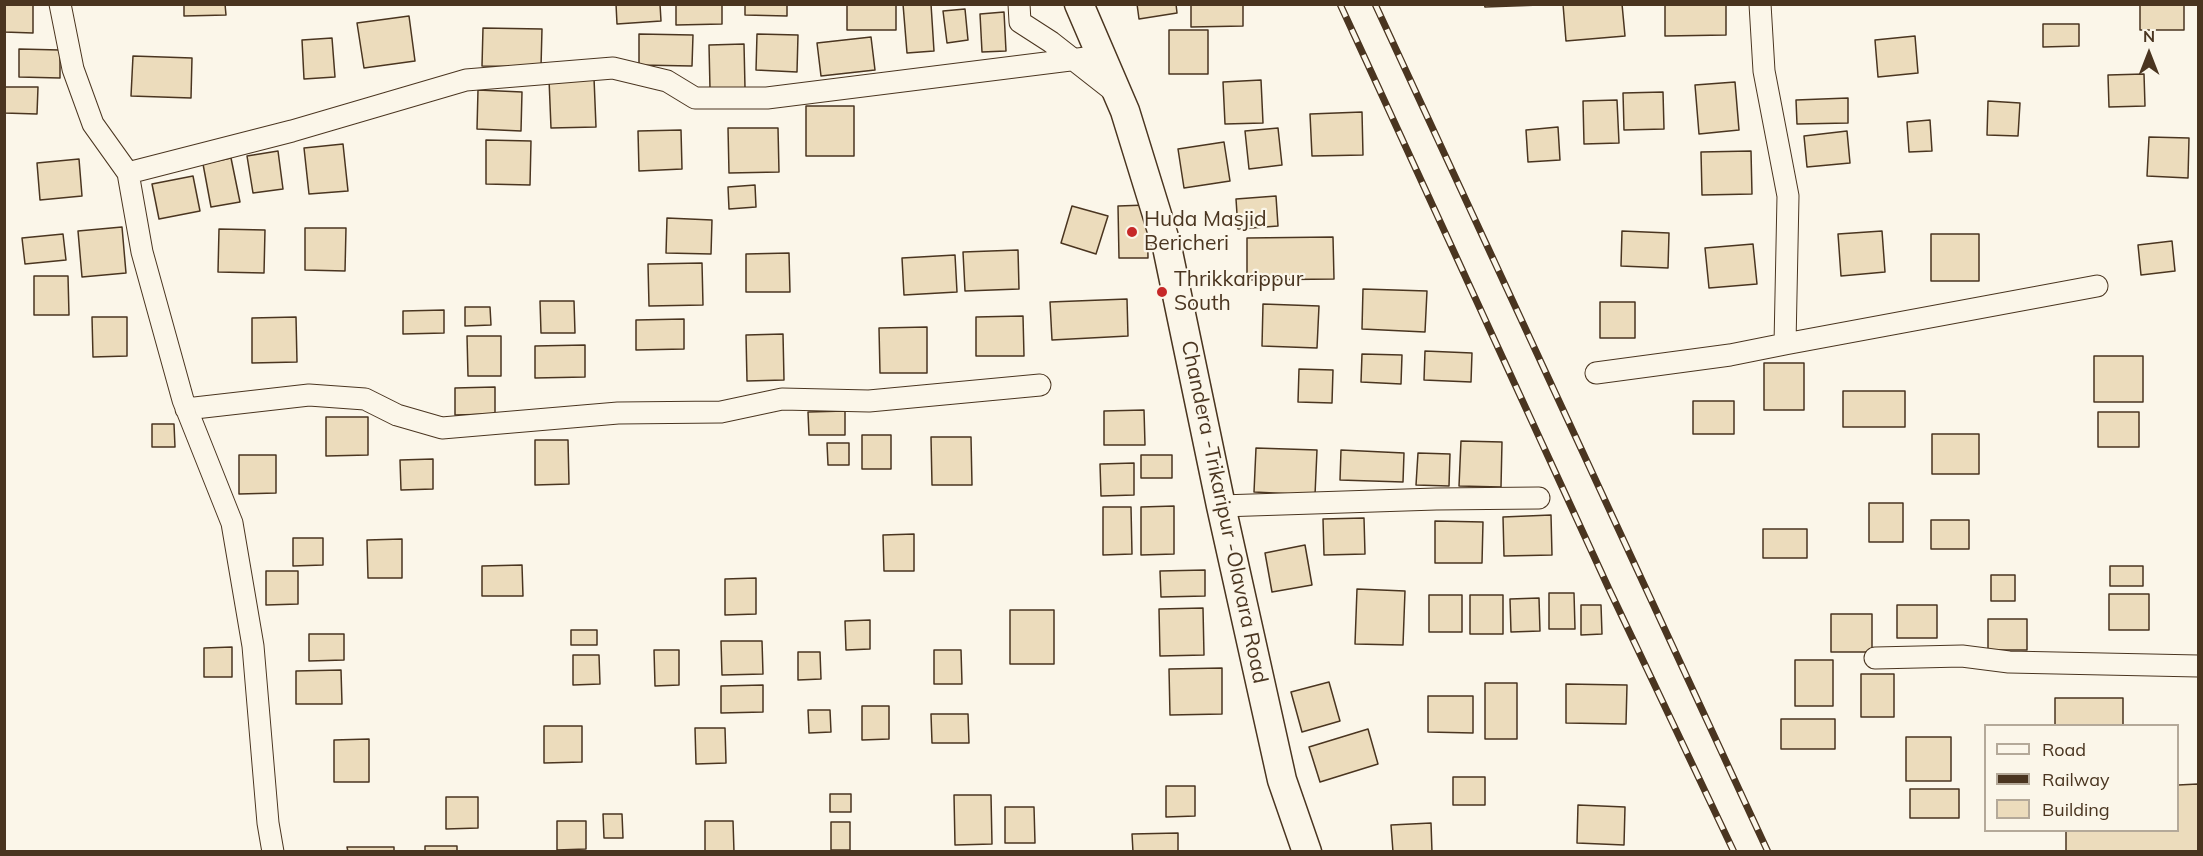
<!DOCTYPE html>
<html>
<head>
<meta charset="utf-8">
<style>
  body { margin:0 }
  #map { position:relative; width:2203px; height:856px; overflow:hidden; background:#fbf6e9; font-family:Mulish,sans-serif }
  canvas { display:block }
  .frame { position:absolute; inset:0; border:6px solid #4a3520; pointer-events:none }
  .legend { position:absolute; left:1984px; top:724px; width:195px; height:108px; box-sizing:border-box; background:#fbf6e9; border:2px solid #b4a999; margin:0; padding:8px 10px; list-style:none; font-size:18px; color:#4a3520 }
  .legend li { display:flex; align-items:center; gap:12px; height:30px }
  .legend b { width:30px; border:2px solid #b4a999 }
  .north { position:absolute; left:2119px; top:24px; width:60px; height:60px; -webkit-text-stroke:4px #fbf6e9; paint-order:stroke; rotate:0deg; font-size:16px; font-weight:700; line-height:24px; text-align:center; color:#4a3520 }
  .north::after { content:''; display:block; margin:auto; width:21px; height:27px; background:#4a3520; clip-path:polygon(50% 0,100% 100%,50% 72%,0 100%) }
</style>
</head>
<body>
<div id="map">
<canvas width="2203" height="856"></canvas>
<div class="frame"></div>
<ul class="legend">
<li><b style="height:8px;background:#fbf6e9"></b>Road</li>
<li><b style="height:8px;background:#4a3520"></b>Railway</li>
<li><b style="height:16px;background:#ecdcbc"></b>Building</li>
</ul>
<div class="north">N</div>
</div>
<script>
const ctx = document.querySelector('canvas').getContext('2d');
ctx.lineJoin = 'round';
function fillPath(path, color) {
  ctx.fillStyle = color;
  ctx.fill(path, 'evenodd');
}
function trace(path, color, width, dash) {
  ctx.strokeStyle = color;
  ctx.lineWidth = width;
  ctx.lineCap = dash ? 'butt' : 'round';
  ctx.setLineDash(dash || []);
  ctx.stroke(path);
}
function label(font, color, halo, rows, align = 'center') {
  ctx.font = font + ' Mulish,sans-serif';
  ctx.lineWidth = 4.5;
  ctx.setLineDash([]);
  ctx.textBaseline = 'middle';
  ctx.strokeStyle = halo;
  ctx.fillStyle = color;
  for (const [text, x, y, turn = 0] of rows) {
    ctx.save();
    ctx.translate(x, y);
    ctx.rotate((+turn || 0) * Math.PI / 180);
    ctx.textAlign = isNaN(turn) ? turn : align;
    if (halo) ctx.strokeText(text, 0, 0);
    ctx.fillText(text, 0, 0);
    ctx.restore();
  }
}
const building = new Path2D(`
  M4,4H33V33L4,32Z
  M184,4H225L226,15L184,16Z
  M616,4H660L661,21L617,24Z
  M676,4H722V24L676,25Z
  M745,4H787V16L745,15Z
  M847,4H896V30H847Z
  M903,4H931L934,51L907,53Z
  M1137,4H1176L1177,13L1139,19Z
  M1191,4H1243V26L1191,27Z
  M1484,4H1540V5L1485,7Z
  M1563,4H1622L1625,36L1566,41Z
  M1665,4H1726V35L1665,36Z
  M2140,4H2184V30H2140Z
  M965,9L968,40L947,43L943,11Z
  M1004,12L1006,51L982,52L980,14Z
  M409,16L415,61L364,68L357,23Z
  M2043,24H2079V46L2043,47Z
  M483,28L542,29L541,67L482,66Z
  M1169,30H1208V74H1169Z
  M639,34L693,35L692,66L639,65Z
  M757,34L798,35L797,72L756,70Z
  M1915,36L1918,73L1878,77L1875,40Z
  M871,37L875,70L821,76L817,43Z
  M332,38L335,77L304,79L302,40Z
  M744,44L745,88L710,89L709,45Z
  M19,49L60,50V78L19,77Z
  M133,56L192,58L191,98L131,96Z
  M2144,74L2145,106L2109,107L2108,75Z
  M594,78L596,127L551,128L549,79Z
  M1261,80L1263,123L1225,124L1223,82Z
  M1735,82L1739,130L1699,134L1695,85Z
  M4,87H38L37,114L4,113Z
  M478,90L522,92L521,131L477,129Z
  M1663,92L1664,129L1624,130L1623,93Z
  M1848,98V123L1797,124L1796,100Z
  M1617,100L1619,143L1584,144L1583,101Z
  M1988,101L2020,103L2018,136L1987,135Z
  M806,106H854V156H806Z
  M1362,112L1363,155L1312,156L1310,114Z
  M1930,120L1932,151L1909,152L1907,122Z
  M1558,127L1560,160L1528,162L1526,130Z
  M728,128H778L779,172L729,173Z
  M1278,128L1282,165L1249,169L1245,131Z
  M681,130L682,169L639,171L638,131Z
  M1847,131L1850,163L1807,167L1804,136Z
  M2149,137L2189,138L2188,178L2147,176Z
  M486,140L531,141L530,185L486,184Z
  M1224,142L1230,181L1184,188L1178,149Z
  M343,144L348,191L309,194L304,148Z
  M278,151L283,189L253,193L247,156Z
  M1751,151L1752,194L1702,195L1701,152Z
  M231,158L240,202L211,207L203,164Z
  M79,159L82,196L40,200L37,163Z
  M193,176L200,211L159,219L152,184Z
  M755,185L756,207L729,209L728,187Z
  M1276,196L1278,226L1238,229L1236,199Z
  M1147,205L1148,258H1119L1118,206Z
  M1072,206L1108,216L1096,254L1061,243Z
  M667,218L712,220L711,254L666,253Z
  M122,227L126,273L82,277L78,231Z
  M305,228H346L345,271L305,270Z
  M219,229L265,230L264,273L218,272Z
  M1622,231L1669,233L1668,268L1621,266Z
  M1882,231L1885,272L1841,276L1838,234Z
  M63,234L66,260L25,264L22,238Z
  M1931,234H1979V281H1931Z
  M1333,237L1334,279L1247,280V238Z
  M2172,241L2175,271L2141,275L2138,245Z
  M1753,244L1757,284L1709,288L1705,248Z
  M1018,250L1019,289L965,291L963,252Z
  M789,253L790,292H746V254Z
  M955,255L957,292L904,295L902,258Z
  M702,263L703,305L649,306L648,264Z
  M34,276H68L69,315H34Z
  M1363,289L1427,291L1425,332L1362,329Z
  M1127,299L1128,336L1052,340L1050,302Z
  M540,301H574L575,333H541Z
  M1600,302H1635V338H1600Z
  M1263,304L1319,306L1317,348L1262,346Z
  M465,307H490L491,325L465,326Z
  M444,310V333L403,334V311Z
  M1023,316L1024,356H976V317Z
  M92,317H127V356L93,357Z
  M296,317L297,362L252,363V318Z
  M684,319V349L636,350V320Z
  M927,327V373H880L879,328Z
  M783,334L784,380L747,381L746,335Z
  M467,336H501V376H468Z
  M585,345V377L535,378V346Z
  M1425,351L1472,353L1471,382L1424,380Z
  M1362,354L1402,355L1401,384L1361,382Z
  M2094,356H2143V402H2094Z
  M1764,363H1804V410H1764Z
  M1299,369L1333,370L1332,403L1298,402Z
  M495,387V414L455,415V388Z
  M1843,391H1905V427H1843Z
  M1693,401H1734V434H1693Z
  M1144,410L1145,445H1104V411Z
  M845,411V435H809L808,412Z
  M2098,412H2139V447H2098Z
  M326,417H368V455L326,456Z
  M152,424H174L175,447H152Z
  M1932,434H1979V474H1932Z
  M862,435H891V469H862Z
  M931,437H971L972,485H932Z
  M535,440H568L569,484L535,485Z
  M1461,441L1502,442L1501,487L1459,486Z
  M827,443H849V465H828Z
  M1256,448L1317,450L1315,495L1254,492Z
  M1341,450L1404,453L1403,482L1340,480Z
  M1418,453L1450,454L1449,486L1416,485Z
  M239,455H276V493L239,494Z
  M1141,455H1172V478H1141Z
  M433,459V489L401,490L400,460Z
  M1134,463V495L1101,496L1100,464Z
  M1869,503H1903V542H1869Z
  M1174,506V554L1141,555V507Z
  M1103,507H1131L1132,554L1103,555Z
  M1551,515L1552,555L1504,556L1503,517Z
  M1364,518L1365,554L1324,555L1323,519Z
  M1931,520H1969V549H1931Z
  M1435,521L1483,522L1482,563H1435Z
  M1763,529H1807V558H1763Z
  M914,534V571H884L883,535Z
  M293,538H323V565L293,566Z
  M402,539V578H368L367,540Z
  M1305,545L1312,585L1272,592L1265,553Z
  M522,565L523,596H482V566Z
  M2110,566H2143V586H2110Z
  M1205,570V596L1161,597L1160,571Z
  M266,571H298V604L266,605Z
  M1991,575H2015V601H1991Z
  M756,578V614L725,615V579Z
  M1357,589L1405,591L1403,645L1355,644Z
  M1549,593H1574L1575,629H1549Z
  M2109,594H2149V630H2109Z
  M1429,595H1462V632H1429Z
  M1470,595H1503V634H1470Z
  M1539,598L1540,631L1511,632L1510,599Z
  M1581,605H1601L1602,634L1581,635Z
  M1897,605H1937V638H1897Z
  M1203,608L1204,655L1160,656L1159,609Z
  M1010,610H1054V664H1010Z
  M1831,614H1872V652H1831Z
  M1988,619H2027V650H1988Z
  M870,620V649L846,650L845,621Z
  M571,630H597V645H571Z
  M309,634H344V660L309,661Z
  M721,641H762L763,674L722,675Z
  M232,647V677H204V648Z
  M654,650H679V685L655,686Z
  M934,650H961L962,684H934Z
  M798,652H820L821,679L798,680Z
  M573,655H599L600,684L573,685Z
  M1795,660H1833V706H1795Z
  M1222,668V714L1170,715L1169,669Z
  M341,670L342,704H296V671Z
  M1861,674H1894V717H1861Z
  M1329,682L1340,721L1302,732L1291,692Z
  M1485,683H1517V739H1485Z
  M1566,684L1627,685L1626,724L1566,723Z
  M763,685V712L721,713V686Z
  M1428,696H1473V733L1428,732Z
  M2055,698H2123V726H2055Z
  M862,706H889V739L862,740Z
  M808,710H830L831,732L809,733Z
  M931,714H968L969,743H932Z
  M1781,719H1835V749H1781Z
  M544,726H582V762L544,763Z
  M695,728H725L726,763L696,764Z
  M1368,729L1378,764L1320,782L1309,747Z
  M1906,737H1951V781H1906Z
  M369,739V782H334V740Z
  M1453,777H1485V805H1453Z
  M2198,784V852H2066V830H2178V785Z
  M1166,786H1195V816L1166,817Z
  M1910,789H1959V818H1910Z
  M830,794H851V812H830Z
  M954,795H991L992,844L955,845Z
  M446,797H478V828L446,829Z
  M1578,805L1625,807L1624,845L1577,843Z
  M1005,807H1034L1035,843H1005Z
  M603,814H622L623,838H604Z
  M557,821H586V849L557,850Z
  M705,821H733L734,852H705Z
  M831,822H850V850H831Z
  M1431,823L1432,852H1393L1391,825Z
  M1178,833V852H1133L1132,834Z
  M425,846H457V852H425Z
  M347,847H394V852H348Z`);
fillPath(building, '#ecdcbc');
trace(building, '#4a3520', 1.5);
const minor = new Path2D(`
  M60,4L73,69L93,124L128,173
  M1019,4L1020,22L1051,42L1116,93
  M1785,344L2097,286
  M1596,373L1730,355L1785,344L1788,196L1764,71L1760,4
  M186,409L309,395L365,399L397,415L442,428L618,413L721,412L782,399L869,401L1040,385
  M1221,506L1436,499L1539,498
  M1875,658L1962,656L2009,662L2198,666
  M273,852L268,823L253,646L232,523L183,400L142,252L128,173L292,131L466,80L613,68L667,81L695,98H767L1102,56`);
const secondary = new Path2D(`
  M1079,4L1125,111L1167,247L1221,506L1282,780L1307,852`);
trace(minor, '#4a3520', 23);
trace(secondary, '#4a3520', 31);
trace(minor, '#fbf6e9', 21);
trace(secondary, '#fbf6e9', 28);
const rail = new Path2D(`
  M1340,4L1609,589L1734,852
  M1375,4L1768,852`);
trace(rail, '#4a3520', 7);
trace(rail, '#fbf6e9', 4.5, [14]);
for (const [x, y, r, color] of [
  [1132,232,6,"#c62828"],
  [1162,292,6,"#c62828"]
]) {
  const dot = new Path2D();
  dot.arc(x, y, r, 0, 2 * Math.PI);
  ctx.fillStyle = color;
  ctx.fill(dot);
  trace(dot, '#fbf6e9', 2);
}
label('21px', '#4a3520', '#fbf6e9', [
  ["Huda Masjid",1144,220],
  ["Bericheri",1144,244],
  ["Thrikkarippur",1174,280],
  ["South",1174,304]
], 'left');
label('21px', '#4a3520', '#fbf6e9', [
  ["Chandera -Trikaripur -Olavara Road",1224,512,78]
]);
</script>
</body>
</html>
